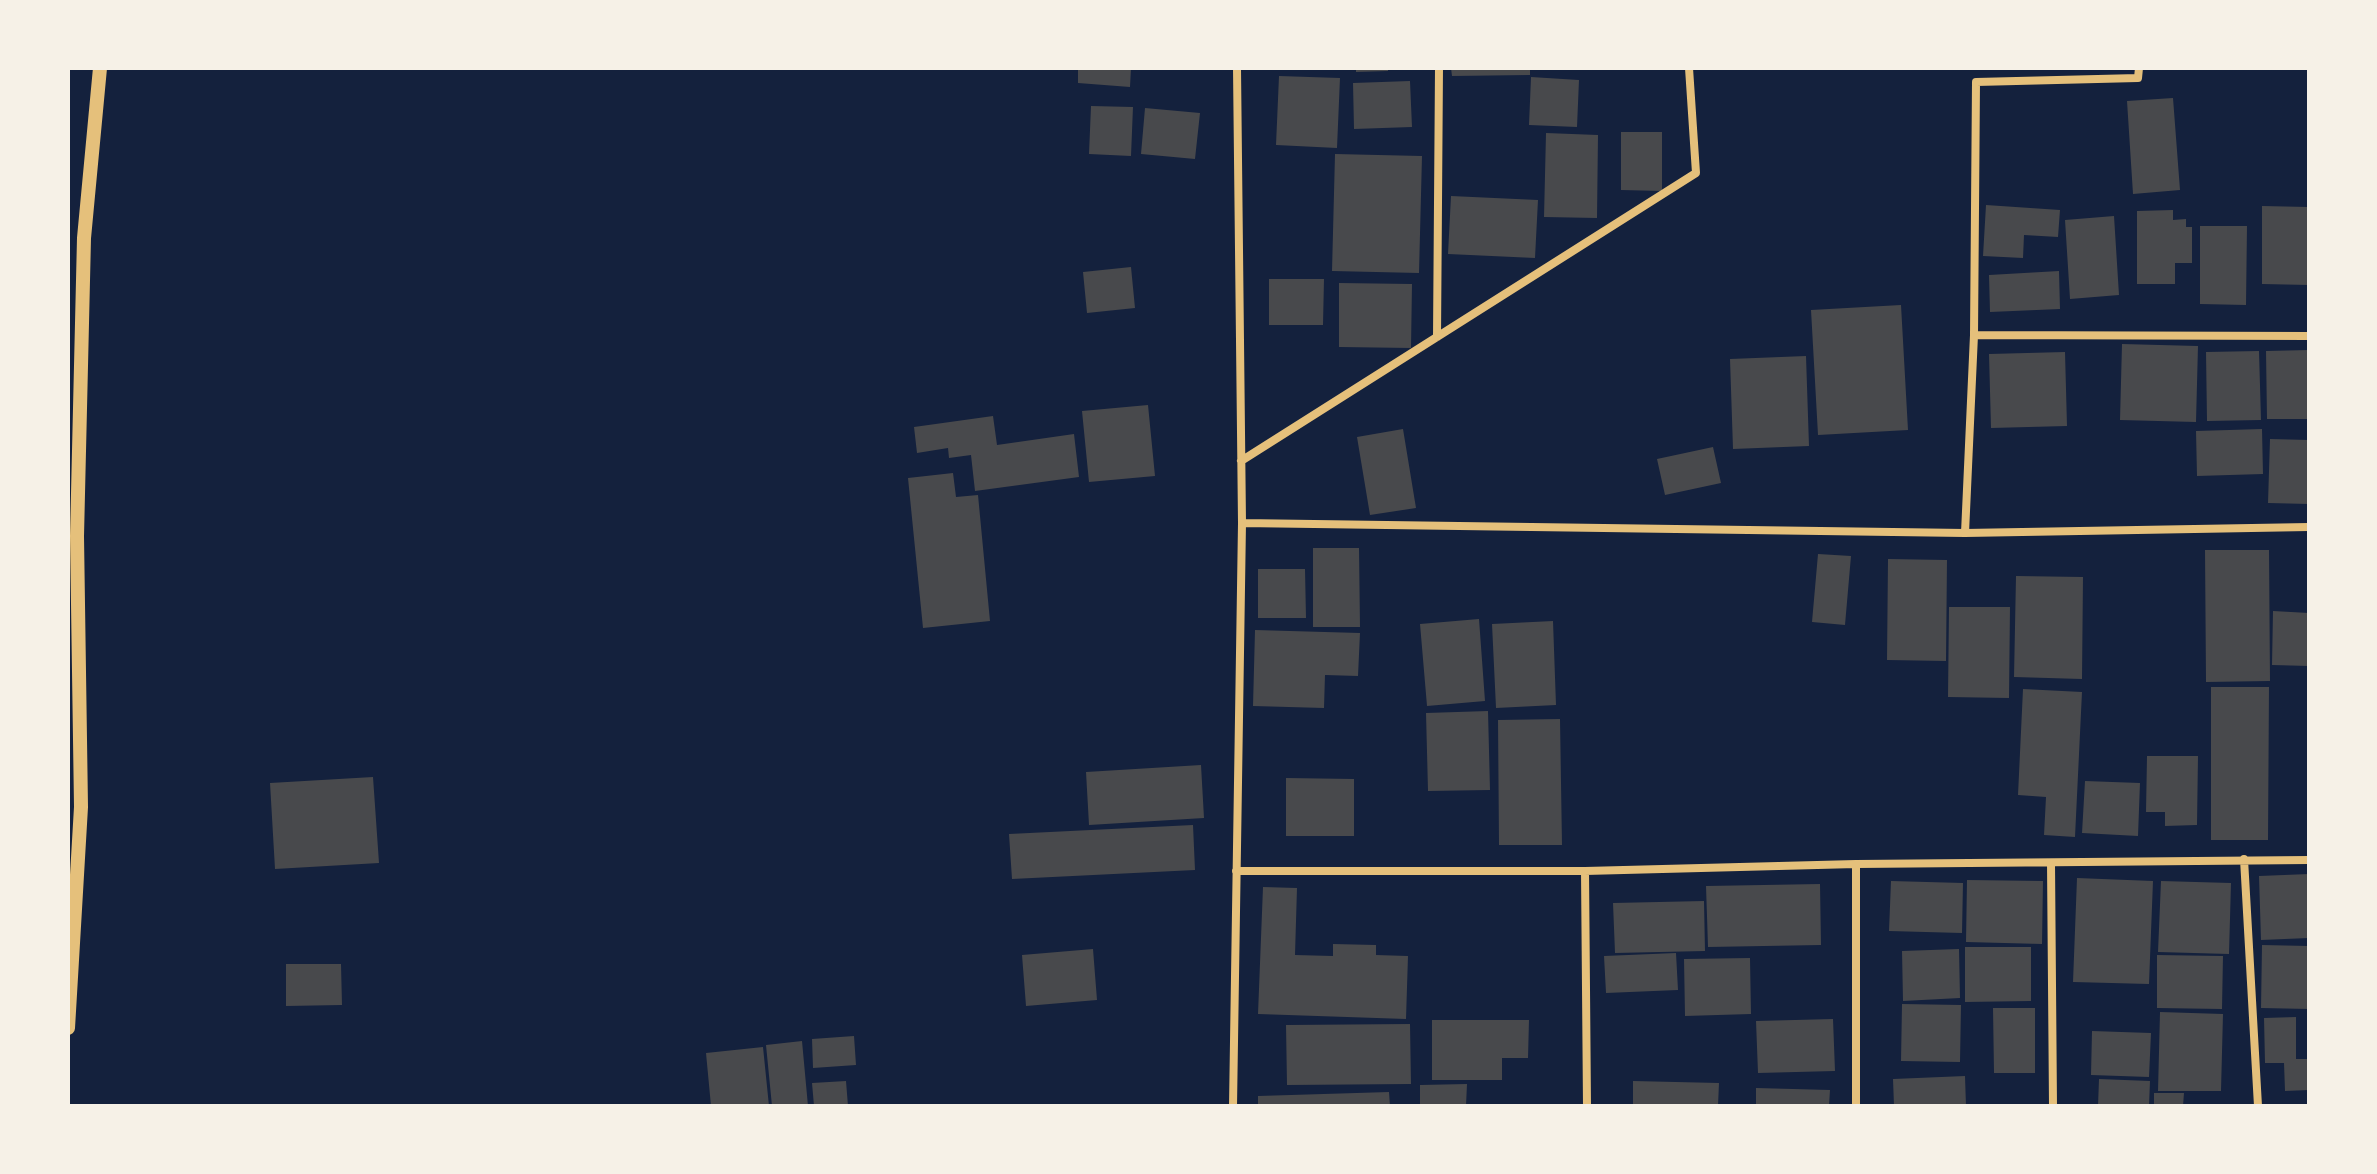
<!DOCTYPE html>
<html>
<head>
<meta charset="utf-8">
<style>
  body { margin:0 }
  #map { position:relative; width:2377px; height:1174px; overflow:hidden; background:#14213d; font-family:"Alegreya Sans",sans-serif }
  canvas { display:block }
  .frame { position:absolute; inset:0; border:70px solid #f6f1e7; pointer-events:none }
</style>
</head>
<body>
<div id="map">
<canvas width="2377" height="1174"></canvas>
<div class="frame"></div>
</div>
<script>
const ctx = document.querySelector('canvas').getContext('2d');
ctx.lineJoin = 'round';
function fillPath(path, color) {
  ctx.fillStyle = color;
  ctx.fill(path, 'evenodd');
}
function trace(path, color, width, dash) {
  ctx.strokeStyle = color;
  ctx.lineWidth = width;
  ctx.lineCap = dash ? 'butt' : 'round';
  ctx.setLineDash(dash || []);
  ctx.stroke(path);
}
fillPath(new Path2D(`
  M1078,68H1131L1130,87L1078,83Z
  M1356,68H1388V71L1356,72Z
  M1451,68H1530V75L1452,76Z
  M1279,76L1340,78L1337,148L1276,145Z
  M1531,77L1579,80L1577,127L1529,125Z
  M1410,81L1412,127L1354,129L1353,83Z
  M2173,98L2180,190L2133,194L2127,101Z
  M1091,106L1133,107L1131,156L1089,154Z
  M1145,108L1200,113L1195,159L1141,154Z
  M1621,132H1662V191L1621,190Z
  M1546,133L1598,135L1597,218L1544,217Z
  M1335,154L1422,156L1419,273L1332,271Z
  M1451,196L1538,200L1535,258L1448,254Z
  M1986,205L2060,210L2058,237L2024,235L2023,258L1983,256Z
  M2262,206L2309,207V285L2262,284Z
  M2173,210V220L2186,219V227H2192V263H2175V284H2137V211Z
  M2114,216L2119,295L2070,299L2065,220Z
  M2200,226H2247L2246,305L2200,304Z
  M1131,267L1135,308L1087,313L1083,272Z
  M2059,271L2060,309L1990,312L1989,275Z
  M1269,279H1324L1323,325H1269Z
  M1339,283L1412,284L1411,348L1339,347Z
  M1901,305L1908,430L1818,435L1811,310Z
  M2122,344L2198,346L2196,422L2120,420Z
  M2309,350V419H2267L2266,351Z
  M2259,351L2261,420L2207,421L2206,352Z
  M2065,352L2067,426L1991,428L1989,354Z
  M1806,356L1809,446L1733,449L1730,359Z
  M1148,405L1155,476L1089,482L1082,411Z
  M993,416L997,445L1074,434L1079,477L975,491L971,455L949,458L948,448L917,453L914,427Z
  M1403,429L1416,508L1370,515L1357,437Z
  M2262,429L2263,474L2197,476L2196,431Z
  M2270,439L2309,440V504L2268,503Z
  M1713,447L1721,483L1665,495L1657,459Z
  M953,473L956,497L978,495L990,621L923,628L908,478Z
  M1313,548H1359L1360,627H1313Z
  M2205,550H2269L2270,681L2206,682Z
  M1818,554L1851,556L1845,625L1812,622Z
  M1888,559L1947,560L1946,661L1887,660Z
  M1258,569H1305L1306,618H1258Z
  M2016,576L2083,577L2082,679L2014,677Z
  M1949,607H2010L2009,698L1948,697Z
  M2273,611L2309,613V666L2272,665Z
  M1479,619L1485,701L1427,706L1420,624Z
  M1553,621L1556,705L1496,708L1492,624Z
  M1255,630L1360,633L1358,676L1325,675L1324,708L1253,706Z
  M2211,687H2269L2268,840H2211Z
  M2023,689L2082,692L2075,837L2044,835L2046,797L2018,795Z
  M1488,711L1490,790L1428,791L1426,713Z
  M1560,719L1562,845H1499L1498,720Z
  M2147,756H2198L2197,825L2165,826V812H2146Z
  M1201,765L1204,818L1089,825L1086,772Z
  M373,777L379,863L275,869L270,783Z
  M1286,778L1354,779V836H1286Z
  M2085,781L2140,783L2138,836L2082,833Z
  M1193,825L1195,870L1012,879L1009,834Z
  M2309,874V938L2261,940L2259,876Z
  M2077,878L2153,881L2149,984L2073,982Z
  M1967,880L2043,881L2042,944L1966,942Z
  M1891,881L1963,883L1962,933L1889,931Z
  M2161,881L2231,883L2229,954L2158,952Z
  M1820,884L1821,945L1708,947L1706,886Z
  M1263,887L1297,888L1295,955L1333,956V944L1376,945V955L1408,956L1406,1019L1258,1014Z
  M1704,901L1705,951L1615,953L1613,903Z
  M2262,945L2309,946V1009L2261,1008Z
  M1965,947H2031V1001L1965,1002Z
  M1093,949L1097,1000L1026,1006L1022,955Z
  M1959,949L1960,998L1903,1001L1902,951Z
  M1676,953L1678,990L1606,993L1604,956Z
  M2157,955L2223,956L2222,1009L2157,1008Z
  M1750,958L1751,1014L1685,1016L1684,959Z
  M286,964H341L342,1005L286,1006Z
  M1902,1004L1961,1005L1960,1062L1901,1061Z
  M1993,1008H2035V1073H1994Z
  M2160,1012L2223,1014L2221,1091H2158Z
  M2296,1017V1059H2309V1090L2285,1091L2284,1063H2265L2264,1018Z
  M1833,1019L1835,1071L1758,1073L1756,1021Z
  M1432,1020H1529L1528,1058H1502V1080H1432Z
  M1410,1024L1411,1084L1287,1085L1286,1025Z
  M2092,1031L2151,1033L2149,1077L2091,1075Z
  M854,1036L856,1065L813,1068L812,1039Z
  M802,1041L808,1106H772L766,1045Z
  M763,1047L769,1106H711L706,1053Z
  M1965,1076L1966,1106H1894L1893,1079Z
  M2099,1079L2150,1081L2149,1106H2098Z
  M846,1081L848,1106H814L812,1083Z
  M1633,1081L1719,1083L1718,1106H1633Z
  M1467,1084L1466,1106H1420V1085Z
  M1756,1088L1830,1090L1829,1106H1756Z
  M1389,1092L1390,1106H1258V1096Z
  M2154,1093H2184L2183,1106H2154Z`), '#48494c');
trace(new Path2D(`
  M1974,335L2309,336
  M1437,337L1439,68
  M1241,461L1696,173L1689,68
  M1242,523L1965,533L2309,527
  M1965,533L1974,335L1976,82L2138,78L2139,68
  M2244,859L2258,1106
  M2051,863L2053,1106
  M1856,864V1106
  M1236,871H1585L1856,864L2309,860
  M1585,871L1587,1106
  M1233,1106L1242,523L1237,68`), '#e5c07b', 8);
trace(new Path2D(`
  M68,1028L81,807L77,536L84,238L100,68`), '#e5c07b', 14);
</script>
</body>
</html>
